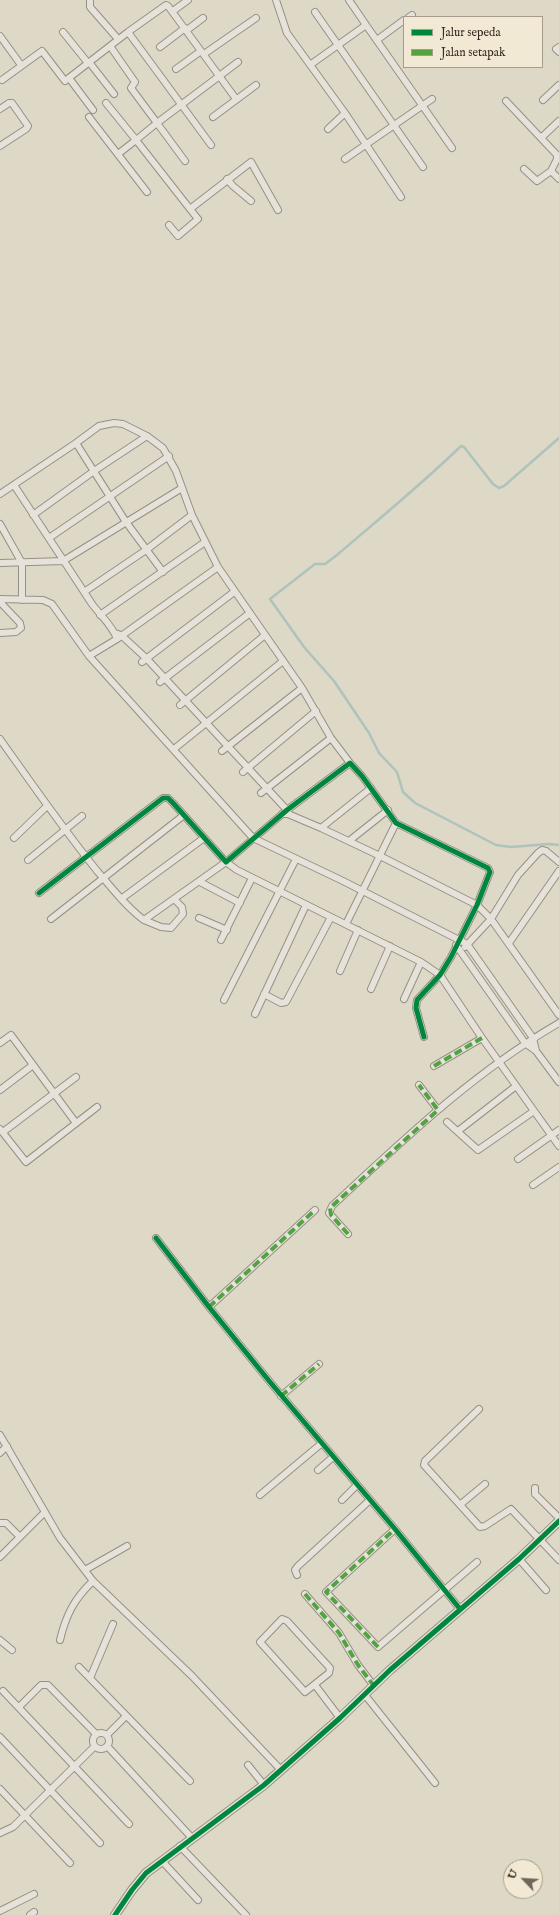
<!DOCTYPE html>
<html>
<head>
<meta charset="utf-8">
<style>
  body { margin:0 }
  #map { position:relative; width:559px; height:1915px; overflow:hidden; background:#ded8c6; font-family:"IM FELL English",serif }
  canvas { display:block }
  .legend { position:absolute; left:403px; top:16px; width:140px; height:52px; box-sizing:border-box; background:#f1e9d3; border:1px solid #a79c8c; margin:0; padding:5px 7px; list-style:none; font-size:12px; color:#372821 }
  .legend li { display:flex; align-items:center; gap:8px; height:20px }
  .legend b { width:20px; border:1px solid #a79c8c }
  .north { position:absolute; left:503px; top:1859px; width:40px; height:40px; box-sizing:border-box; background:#f1e9d3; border:1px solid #a79c8c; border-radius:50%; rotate:295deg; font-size:11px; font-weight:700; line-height:16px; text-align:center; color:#372821 }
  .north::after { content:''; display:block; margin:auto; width:14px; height:18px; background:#71665b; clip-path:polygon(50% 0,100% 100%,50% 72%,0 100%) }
</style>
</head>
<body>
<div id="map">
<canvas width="559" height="1915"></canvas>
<ul class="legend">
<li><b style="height:5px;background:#00873e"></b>Jalur sepeda</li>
<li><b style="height:5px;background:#53a341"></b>Jalan setapak</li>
</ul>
<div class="north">U</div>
</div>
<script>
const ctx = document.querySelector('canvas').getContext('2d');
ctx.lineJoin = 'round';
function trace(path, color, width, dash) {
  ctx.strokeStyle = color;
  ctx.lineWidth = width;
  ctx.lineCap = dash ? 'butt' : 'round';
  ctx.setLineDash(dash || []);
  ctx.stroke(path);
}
trace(new Path2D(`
  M559,438L504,486L499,488L493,484L464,447L461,446C422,484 379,519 337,555L325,564H315L270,599L304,647L334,681L369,733L379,753L397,772L403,792L415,803L496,845L511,847L549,844L559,845`), '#aec3bc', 2.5);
const minor = new Path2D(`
  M90,0V7L118,39
  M276,0L287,33L345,113L401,197
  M173,11L188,0
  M315,12L423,167
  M409,17L412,15
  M366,25L452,148
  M187,30L203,18
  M63,32L88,63
  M128,32L166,5L168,6L201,51
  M0,36L21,65
  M377,40L404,20
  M160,47L185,28
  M559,47L556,49L559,52
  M204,54L256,18
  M89,62L114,94
  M310,65L366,25L349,0
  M176,69L201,51L236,99
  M69,78L93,110
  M2,80L42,51L65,81L110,46
  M543,100L559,85
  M506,101L557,155V159L551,171L559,179
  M106,103L136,140L118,154
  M0,109L9,103H12L28,126L26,129L0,146
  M89,117L147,192
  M213,117L256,85
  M328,129L345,113
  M541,138L559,121
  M211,145L128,32L110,46L135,82L131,88L157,123L238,62
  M345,159L432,99
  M185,161L157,123L136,140L190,209L251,162L278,210
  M524,169L537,181L551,171
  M227,179L233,186L251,201
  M169,225L178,236L198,219L190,209
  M76,443L99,426L114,423L123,424L147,436L163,448L176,471L192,515L218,567L302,688L331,738L350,763
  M14,485C40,525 66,564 92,604C100,615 113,626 117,639
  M0,494L76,443L126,522L163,572
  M33,515L94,471L147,436
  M0,524L22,563V600
  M49,538L169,456
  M0,563L63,561L182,488
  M84,592L146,550L192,515
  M0,599L43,600L52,604L89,656L253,838L343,881L467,944L533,1038L536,1051
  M0,602L20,623L21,628L16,632L0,633
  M100,615L205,542
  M115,633L121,635L147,659L287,810L288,813
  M89,656L117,639L218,567
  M142,662L234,592
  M160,682L250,613
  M180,705L265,635
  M0,739C32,784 63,829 98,872C113,889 126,907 144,920L226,862L237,870L421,962L404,999
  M174,749L283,661
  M222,751L302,688
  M243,772L316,711
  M261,793L331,738
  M282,814H288L321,828L380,856L477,905L491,919L559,1015
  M321,828L371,788
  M14,838L47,806
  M349,841L388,810
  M28,860L82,816
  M200,882L240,903
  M39,893L163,798H168L173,803L226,862L287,810L350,763L362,776L396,823L488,868L490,872L477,905L451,957L440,975L417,1000L416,1008L424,1037
  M121,899L204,838
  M199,918L227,930
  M51,919L184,815
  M144,920L161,927L171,928L183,914L182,907L175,900
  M346,924L396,823
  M221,940L252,878
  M509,943L559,871
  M456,945L525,1043L536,1051L559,1082
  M465,947L491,919L518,875L538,853L542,850L546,851L559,862
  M421,962L440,975L482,1038L559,1146
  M340,971L358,930
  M371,989L390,946
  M264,994L281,1003L286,1002L331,917
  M224,1000L296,859
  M255,1014L306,905
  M0,1043L11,1035L76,1123
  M434,1066L482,1038
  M419,1085L438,1110
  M0,1090L33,1065
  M447,1122L478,1150L534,1111
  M0,1129L26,1162L97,1107
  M458,1131L516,1086
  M3,1132L76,1077
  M518,1159L559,1130
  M533,1185L559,1167
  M348,1234L329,1213L332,1206C403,1140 474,1072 559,1023
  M156,1238L209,1307L270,1382L395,1529L460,1609
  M209,1307L315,1210
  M281,1396L319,1364
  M479,1409L425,1461L424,1465L480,1527L485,1526L511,1509L559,1560
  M0,1435L60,1538L93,1581L192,1676L281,1770
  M0,1453L7,1446
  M318,1470L333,1457
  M535,1488V1494L559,1518
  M260,1495L322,1443
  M342,1500L357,1485
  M461,1504L485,1484
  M0,1523H6L20,1537
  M395,1529L326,1592L378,1647L477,1562
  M0,1557L45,1512
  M519,1559L546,1590
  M85,1570L127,1546
  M297,1575L295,1570L298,1566L370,1500
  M305,1594L339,1633L358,1665L374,1686
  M282,1619L287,1621L330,1668L329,1673L305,1692L260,1642Z
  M0,1640L12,1650
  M60,1640C66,1615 74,1599 93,1581
  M79,1667L190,1781
  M90,1678L113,1624
  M315,1685L340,1718
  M3,1691L129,1824
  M365,1695L435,1783
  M19,1707L41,1685H48L96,1734
  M93 1741a8 8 0 1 1 16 0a8 8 0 1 1-16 0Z
  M107,1735L126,1716
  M0,1737L100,1843
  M107,1746L192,1838
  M248,1765L264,1785
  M0,1789L70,1863
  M0,1833L13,1827L94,1747
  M180,1846L246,1915
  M162,1861L198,1900
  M0,1911L34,1894
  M30,1915L34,1912`);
const tertiary = new Path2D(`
  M115,1915L132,1890L146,1873L264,1785L340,1718L390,1670L519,1559L559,1521`);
trace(minor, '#969086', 8);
trace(tertiary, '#969086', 10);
trace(minor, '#e6e2da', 6);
trace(tertiary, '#e6e2da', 8);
trace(new Path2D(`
  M434,1066L482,1038
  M348,1234L331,1215L330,1208L438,1110L419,1085
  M209,1307L315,1210
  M281,1396L319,1364
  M305,1594L339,1633L358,1665L374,1686
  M378,1647L326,1592L395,1529`), '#53a341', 4, [8, 4]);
trace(new Path2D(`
  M39,893L163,798H168L173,803L226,862L287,810L350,763L362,776L396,823L488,868L490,872L477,905L451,957L440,975L417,1000L416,1008L424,1037
  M156,1238L209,1307L270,1382L395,1529L460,1609
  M115,1915L132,1890L146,1873L264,1785L340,1718L390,1670L519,1559L559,1521`), '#00873e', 5);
</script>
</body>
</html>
